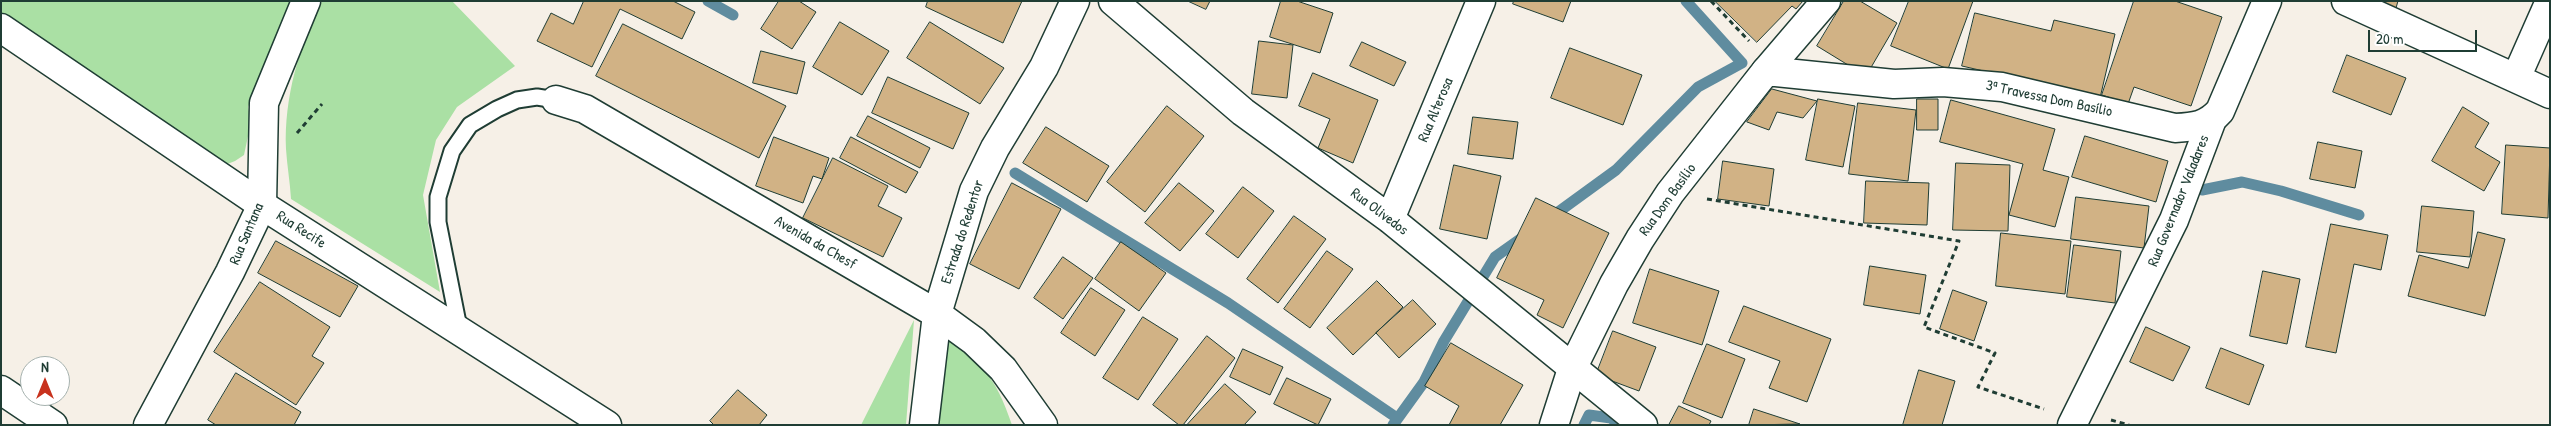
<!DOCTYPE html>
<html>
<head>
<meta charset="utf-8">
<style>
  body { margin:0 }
  #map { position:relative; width:2551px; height:426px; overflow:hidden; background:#f6f0e7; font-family:"Patrick Hand",sans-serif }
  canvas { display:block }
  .frame { position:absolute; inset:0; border:2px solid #1f3d34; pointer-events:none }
  .north { position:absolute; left:20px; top:356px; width:50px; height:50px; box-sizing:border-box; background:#fff; border:1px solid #a5b1ae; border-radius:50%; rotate:0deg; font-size:14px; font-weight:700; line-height:20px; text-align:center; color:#1f3d34 }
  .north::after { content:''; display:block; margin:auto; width:18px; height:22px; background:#c8321e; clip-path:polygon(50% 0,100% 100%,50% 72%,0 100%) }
  .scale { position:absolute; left:2368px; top:30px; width:109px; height:22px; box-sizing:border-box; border:2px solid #1f3d34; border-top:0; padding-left:6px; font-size:15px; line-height:18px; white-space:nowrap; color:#1f3d34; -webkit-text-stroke:4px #fff; paint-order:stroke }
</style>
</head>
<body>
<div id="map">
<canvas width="2551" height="426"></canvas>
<div class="frame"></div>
<div class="north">N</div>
<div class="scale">20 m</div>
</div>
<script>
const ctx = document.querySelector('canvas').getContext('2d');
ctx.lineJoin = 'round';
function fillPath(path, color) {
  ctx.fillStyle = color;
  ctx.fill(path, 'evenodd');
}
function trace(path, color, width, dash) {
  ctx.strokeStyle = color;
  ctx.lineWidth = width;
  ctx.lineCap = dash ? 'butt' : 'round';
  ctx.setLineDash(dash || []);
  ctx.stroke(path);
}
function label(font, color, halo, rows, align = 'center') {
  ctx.font = font + ' "Patrick Hand",sans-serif';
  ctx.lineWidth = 4;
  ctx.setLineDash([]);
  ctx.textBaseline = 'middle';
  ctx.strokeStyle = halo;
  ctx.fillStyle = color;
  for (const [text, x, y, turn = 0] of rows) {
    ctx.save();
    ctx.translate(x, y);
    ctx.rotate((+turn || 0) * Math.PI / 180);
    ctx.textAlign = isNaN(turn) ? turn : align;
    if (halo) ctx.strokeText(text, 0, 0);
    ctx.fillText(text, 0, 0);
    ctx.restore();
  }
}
fillPath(new Path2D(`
  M1,1H293L248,107L251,122L244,155L235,161L210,171L1,28Z
  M322,1H452L515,66L457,107L436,140L423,195L440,292L291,199C290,182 287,165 286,149C284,97 299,47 322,1Z
  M914,320L906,425H861Z
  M942,332C981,364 995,374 1012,425H931Z`), '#aae0a4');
trace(new Path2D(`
  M708,1L733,15
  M1015,173L1228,303L1397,418
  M2202,190L2242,182L2281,191L2359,215
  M1550,218L1616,170L1698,87L1742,63L1686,1
  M1393,425L1424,382L1444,341L1495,257L1526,235
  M1584,425L1589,415L1611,418L1619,425`), '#5f8c9f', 11);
const building = new Path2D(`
  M584,1H673L695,12L682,39L620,9L592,67L537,41L551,13L573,24Z
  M779,1H799L816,12L792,49L761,29Z
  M928,1H1022L1003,43L926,7Z
  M1188,1H1210L1206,9Z
  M1281,1H1297L1333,13L1320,53L1270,37Z
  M1514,1H1571L1563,22L1513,4Z
  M1715,1H1803L1796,9L1792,6L1757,42Z
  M1844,1H1860L1897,23L1866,76L1817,46Z
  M1909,1H1973L1948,69L1891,46Z
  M2134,1H2175L2222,17L2191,106L2134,87L2128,104L2102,95Z
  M2373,1H2398L2396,8Z
  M1975,13L2051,31L2054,20L2115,34L2100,98L1962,66Z
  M840,22L889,51L862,95L813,67Z
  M930,22L1004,68L980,104L907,58Z
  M623,24L786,106L759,158L596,76Z
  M1259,41L1293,45L1287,98L1252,94Z
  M1362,42L1406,62L1394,86L1350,66Z
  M1570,48L1642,75L1623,125L1551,98Z
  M761,51L805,62L797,94L753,83Z
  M2347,55L2406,78L2391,115L2333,92Z
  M1313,73L1378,100L1353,163L1318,148L1330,119L1299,106Z
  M888,77L969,113L953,149L872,113Z
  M1772,89L1817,101L1803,118L1777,112L1769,130L1747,122Z
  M1818,99L1855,106L1843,167L1806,160Z
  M1917,99H1938V130H1917Z
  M1951,100L2055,129L2043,170L2069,177L2055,227L2009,215L2023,164L1940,142Z
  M1858,103L1916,110L1908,181L1849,174Z
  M1167,106L1204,136L1145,212L1107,182Z
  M2463,107L2489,123L2475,147L2500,162L2484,191L2432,161Z
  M868,116L930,148L920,168L857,136Z
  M1473,117L1518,122L1513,159L1468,154Z
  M1046,127L1109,166L1087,202L1023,163Z
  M2085,136L2168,161L2156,202L2072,177Z
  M774,137L829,158L822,179L813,176L803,203L756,186Z
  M851,137L918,172L906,193L840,158Z
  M2318,142L2362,151L2355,188L2310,179Z
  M2506,145L2550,148L2548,218L2502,214Z
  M833,158L888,186L878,206L902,218L883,257L803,218Z
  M1723,161L1774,169L1769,206L1718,199Z
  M1956,163L2010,165L2008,231L1953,230Z
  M1454,165L1501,176L1487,239L1440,229Z
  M1866,181L1929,183L1927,225L1864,223Z
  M1012,183L1061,209L1019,289L970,264Z
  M1179,183L1214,211L1180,251L1145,223Z
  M1243,187L1274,211L1238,258L1206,234Z
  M2076,197L2149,206L2144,248L2071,239Z
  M1536,198L1609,233L1563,328L1537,315L1544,300L1497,278Z
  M2422,206L2474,211L2470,257L2417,252Z
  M1294,216L1326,239L1278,303L1247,279Z
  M2331,224L2388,235L2381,270L2354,264L2336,353L2306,347Z
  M2478,232L2505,239L2485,316L2408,296L2419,255L2468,268Z
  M2001,233L2071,241L2065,294L1996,286Z
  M276,241L358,286L340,317L258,273Z
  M1121,242L1166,273L1139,311L1095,279Z
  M2074,245L2121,251L2115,303L2067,297Z
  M1327,251L1353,269L1310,328L1284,309Z
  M1063,257L1093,278L1063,319L1034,298Z
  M1870,266L1926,275L1920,314L1864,305Z
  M1650,269L1719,291L1702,345L1633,323Z
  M2263,271L2300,279L2287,344L2250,336Z
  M1377,281L1403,307L1353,355L1327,328Z
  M260,282L330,327L312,356L324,363L296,405L214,352Z
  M1091,288L1125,310L1095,356L1061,333Z
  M1953,290L1987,302L1974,341L1940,329Z
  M1413,300L1436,324L1399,358L1376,333Z
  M1744,306L1831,339L1807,402L1769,388L1780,361L1729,342Z
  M1143,317L1178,339L1138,400L1103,378Z
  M2146,327L2190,347L2173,381L2130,362Z
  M1613,331L1656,347L1639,391L1596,375Z
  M1207,336L1235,358L1183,425H1179L1153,405Z
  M1451,343L1523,385L1500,425H1449L1459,406L1425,386Z
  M1707,344L1745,359L1722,418L1683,403Z
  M2221,348L2264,365L2249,405L2206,388Z
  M1243,349L1283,367L1270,395L1230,377Z
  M1919,370L1955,381L1942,425H1903Z
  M236,373L301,412L294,425H216L208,420Z
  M1287,378L1331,399L1318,425L1274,404Z
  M1225,384L1256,412L1244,425H1187Z
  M738,390L767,415L759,425H714L710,421Z
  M1679,406L1711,421L1709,425H1669Z
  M1754,409L1800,424L1749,425Z`);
fillPath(building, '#d1b285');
trace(building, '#1f3d34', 1);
const lane = new Path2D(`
  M460,333L438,222V197L452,151L470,125L497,109L517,100L537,97L556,100`);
const street = new Path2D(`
  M1113,1L1243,112L1390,219L1643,425
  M2346,1L2550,94
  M1,28L262,205L607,425
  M1766,71L1826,1
  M2516,78L2550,1
  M556,100L585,109L937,314L974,341L1003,369L1043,425
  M1390,219L1481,1
  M1,390L53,425
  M924,425L937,314L974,191L995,148L1044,67L1075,1
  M2072,425L2174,220L2211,122`);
const secondary = new Path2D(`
  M148,425L230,272L262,205L264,103L306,1
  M1554,425L1572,369L1614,284L1640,239L1670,193L1766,71L1894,84L1943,82L2002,87L2175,128C2194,127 2207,126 2220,111L2267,1`);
trace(lane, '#1f3d34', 19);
trace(street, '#1f3d34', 31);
trace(secondary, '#1f3d34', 31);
trace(new Path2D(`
  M1711,1L1749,41
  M297,133L322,104
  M1707,199L1959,241L1924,327L1995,353L1978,387L2044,409
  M2111,420L2129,425`), '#1f3d34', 3, [5, 4]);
trace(lane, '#fff', 15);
trace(street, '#fff', 28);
trace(secondary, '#fff', 28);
label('15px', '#1f3d34', '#fff', [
  ["3ª Travessa Dom Basílio",2049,99,12],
  ["Rua Alterosa",1436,110,-67],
  ["Rua Dom Basílio",1668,200,-54],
  ["Rua Governador Valadares",2179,201,-68],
  ["Rua Olivedos",1379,212,37],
  ["Rua Recife",301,230,33],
  ["Estrada do Redentor",963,232,-72],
  ["Rua Santana",247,234,-67],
  ["Avenida da Chesf",815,243,30]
]);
</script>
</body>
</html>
